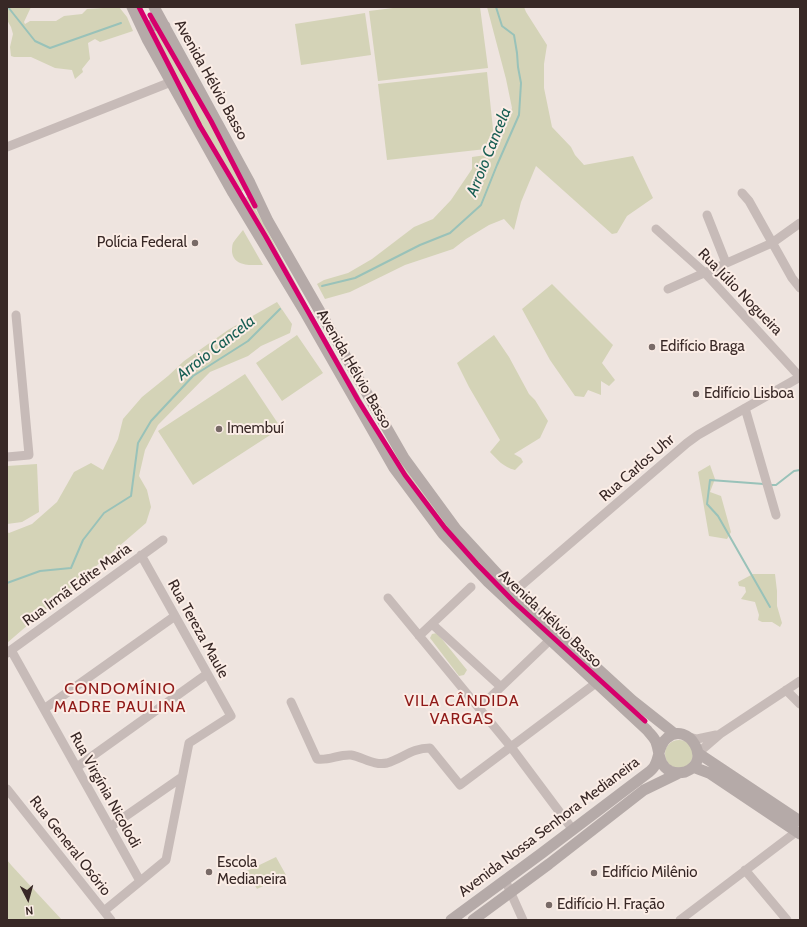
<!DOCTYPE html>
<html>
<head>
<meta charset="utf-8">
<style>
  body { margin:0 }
  #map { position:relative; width:807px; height:927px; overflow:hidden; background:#eee4df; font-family:Cabin,sans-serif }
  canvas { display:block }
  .frame { position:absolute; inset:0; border:8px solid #382826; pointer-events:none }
  .north { position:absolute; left:8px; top:879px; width:40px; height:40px; -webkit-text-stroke:3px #fbede6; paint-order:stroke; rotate:174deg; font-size:11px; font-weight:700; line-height:16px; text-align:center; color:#382826 }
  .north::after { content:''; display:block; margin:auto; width:14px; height:18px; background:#382826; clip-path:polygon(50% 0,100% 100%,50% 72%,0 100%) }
</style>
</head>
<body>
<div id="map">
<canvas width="807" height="927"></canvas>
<div class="frame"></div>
<div class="north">N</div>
</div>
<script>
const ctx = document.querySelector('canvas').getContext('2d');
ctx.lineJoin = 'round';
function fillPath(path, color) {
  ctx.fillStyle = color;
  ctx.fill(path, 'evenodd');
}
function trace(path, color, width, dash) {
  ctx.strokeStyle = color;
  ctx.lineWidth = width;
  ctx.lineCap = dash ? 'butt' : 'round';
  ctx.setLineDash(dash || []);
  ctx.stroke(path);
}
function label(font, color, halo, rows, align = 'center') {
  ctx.font = font + ' Cabin,sans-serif';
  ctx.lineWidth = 4;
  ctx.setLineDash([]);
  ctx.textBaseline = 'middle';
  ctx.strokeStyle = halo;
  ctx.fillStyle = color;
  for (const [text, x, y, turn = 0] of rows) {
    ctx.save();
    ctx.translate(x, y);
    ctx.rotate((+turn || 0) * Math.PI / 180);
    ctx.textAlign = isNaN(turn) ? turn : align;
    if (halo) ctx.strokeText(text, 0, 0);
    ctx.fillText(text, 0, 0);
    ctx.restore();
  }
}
fillPath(new Path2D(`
  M7,7H31L24,22L25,24L30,21H56L64,16L82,14L87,9L119,7L127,17L133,31L100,42L95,39L88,43L90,59L82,69L83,72L75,79L72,70L55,68L31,57H14L11,56L10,47L13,34L11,27L7,20Z
  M401,7H480L488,68L378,81L369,11Z
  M487,7H524L526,12L547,45L544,64V88L552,127L571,147L575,155L584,165L633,156L653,198L627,216L617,233L612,234L536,166L521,202L514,230L504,219L489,225L466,239L453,249L405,265L350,292L325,299L317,284L324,280L348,273L372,259L414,227L433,219L451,200L472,169V157L493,154L498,147L512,108L506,79Z
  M365,13L371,55L301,65L295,24Z
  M155,28L157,29L210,121L244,189L243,191H240L201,126L153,31Z
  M487,72L495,148L387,160L378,84Z
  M248,196C263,221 275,247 290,273C347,378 406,487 490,573L489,575C383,468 320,326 245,198Z
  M243,230L263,265C251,265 234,267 232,252C232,248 232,246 233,243C236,238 240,234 243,230Z
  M552,284L613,345L602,363L615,380L609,386L601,381V395L588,390L584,397L575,396L550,360L522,309Z
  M277,302L292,324L290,333L261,346L248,356L210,372L158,425L145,450L139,476L147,490L151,507L146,523L7,643V532L9,533L32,524L57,502L74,472L91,463L103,470L118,439L123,419L142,397L168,376L184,361L228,330Z
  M297,335L323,373L282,401L256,363Z
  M494,335L509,357L529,394L535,400L548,421L540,438L514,454L521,458L523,462L515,470C503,467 498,460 490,452L500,440L469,387L457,363Z
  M245,374L281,428L193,485L158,431Z
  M37,464L39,512L22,522L7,524V466Z
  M710,465L715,479L710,492L721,496L731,532L727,539L709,536L698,472Z
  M753,574H775L777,591V606L782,623L780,627L772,622H762L758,620L759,615L755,602L741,599L746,592L745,587L739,586L738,582Z
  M437,633L467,670L464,675L459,676L430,638L432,634Z
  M665 754a14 14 0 1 1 28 0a14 14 0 1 1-28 0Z
  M276,857L286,875L257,889L247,871Z
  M7,860L12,866L62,920H7Z`), '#d4d3b7');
trace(new Path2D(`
  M8,7L35,41L50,48L121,23
  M322,286L355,278L420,245L450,233L481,205L497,165L519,115L521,83L518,67L517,53L514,35L502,26L496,7
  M764,484L710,480L707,504L718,516L770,607
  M770,485H776L794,471L800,470
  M7,583L40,571L71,568L83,540L104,513L131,496L138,443L151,421L193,376L248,341L280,309`), '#99c2b9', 2);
trace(new Path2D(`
  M7,147L171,82
  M742,193L749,201L792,278L800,288
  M707,215L726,263
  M656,229L705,273L800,377
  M668,289L772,243L800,223
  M745,408L776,515
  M7,457L29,455L16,315
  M510,595L687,443L698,435L800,377
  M388,598L511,747L573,830
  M432,624L501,687
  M419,636L471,587
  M11,650L140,881
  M7,653L163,540
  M786,690L800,704
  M291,702L317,759C329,761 339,754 351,755C363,757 374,766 387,763C403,758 412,748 430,748L460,785L596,683
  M479,708L550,640
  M44,709L175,616
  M689,737L697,739L716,735
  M698,753L720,734L800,681
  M77,767L207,674
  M7,789L111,920
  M110,827L182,777
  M745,870L787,920
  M505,880L523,920
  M104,911L166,860L189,743L231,716L141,555
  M680,920L796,832`), '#c7bbb8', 9);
trace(new Path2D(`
  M132,7L147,39L233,193L306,314L394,468L443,534L488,582L647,730C650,734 654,737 656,742C660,753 658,765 670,771C675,773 680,773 685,772C714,762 688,720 667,738C658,745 660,756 655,765C654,768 651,770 649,772L542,853L451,920
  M154,7L250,183L268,221L404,458L456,529L514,592L632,700L675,734
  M147,39L149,28L152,25L165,26
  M698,753L800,821
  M693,767L709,773L800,834
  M473,920L549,864L644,790L679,773`), '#b5aaa8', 11);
trace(new Path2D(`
  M139,7L200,126L266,237L358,400L405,475L445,528L477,564L514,602L645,721
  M150,15L211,121L255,206`), '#d6006c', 5);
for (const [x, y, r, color] of [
  [195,243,4,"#786a67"],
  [652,347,4,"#786a67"],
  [696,394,4,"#786a67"],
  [219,429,4,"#786a67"],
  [209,872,4,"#786a67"],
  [594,873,4,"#786a67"],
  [549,905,4,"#786a67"]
]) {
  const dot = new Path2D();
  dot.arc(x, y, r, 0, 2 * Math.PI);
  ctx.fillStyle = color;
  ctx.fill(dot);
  trace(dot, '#fbede6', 1.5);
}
label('15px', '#382826', '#fbede6', [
  ["Avenida Hélvio Basso",211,80,61],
  ["Rua Júlio Nogueira",740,292,46],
  ["Avenida Hélvio Basso",354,369,60],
  ["Rua Carlos Uhr",637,468,-41],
  ["Rua Irmã Edite Maria",77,585,-36],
  ["Avenida Hélvio Basso",550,619,43],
  ["Rua Tereza Maule",198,629,61],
  ["Rua Virgínia Nicolodi",105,790,61],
  ["Avenida Nossa Senhora Medianeira",549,827,-37],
  ["Rua General Osório",70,846,52]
]);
label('15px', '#382826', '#fbede6', [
  ["Polícia Federal",187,243,"right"],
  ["Edifício Braga",660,347],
  ["Edifício Lisboa",704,394],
  ["Imembuí",227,429],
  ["Escola",217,863],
  ["Medianeira",217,880],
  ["Edifício Milênio",602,873],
  ["Edifício H. Fração",557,905]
], 'left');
label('italic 16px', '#175e53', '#fbede6', [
  ["Arroio Cancela",489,152,-68],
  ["Arroio Cancela",216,348,-38]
]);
ctx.letterSpacing = '1px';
label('16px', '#8f1917', '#fbede6', [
  ["CONDOMÍNIO",120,689],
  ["MADRE PAULINA",120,707],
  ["VILA CÂNDIDA",462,701],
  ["VARGAS",462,719]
]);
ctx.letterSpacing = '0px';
</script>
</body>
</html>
